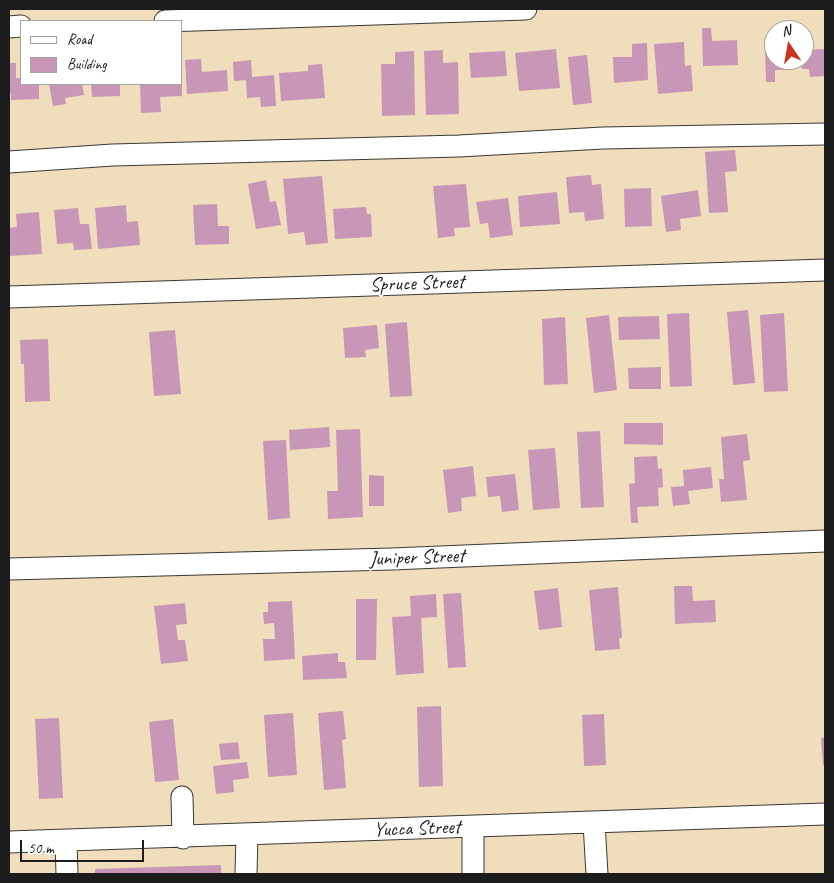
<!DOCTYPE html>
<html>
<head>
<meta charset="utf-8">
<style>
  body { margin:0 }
  #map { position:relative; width:834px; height:883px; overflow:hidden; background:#f0ddbc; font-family:Caveat,sans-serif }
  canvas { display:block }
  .frame { position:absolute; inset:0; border:10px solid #1c1c1c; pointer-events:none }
  .legend { position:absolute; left:20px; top:20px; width:162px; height:65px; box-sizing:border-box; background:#fff; border:1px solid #a4a4a4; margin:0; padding:6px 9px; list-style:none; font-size:15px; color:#1c1c1c }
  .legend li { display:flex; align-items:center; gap:10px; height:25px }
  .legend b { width:25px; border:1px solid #a4a4a4 }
  .north { position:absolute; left:764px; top:20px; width:50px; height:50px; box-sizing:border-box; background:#fff; border:1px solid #a4a4a4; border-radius:50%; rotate:348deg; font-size:14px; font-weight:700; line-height:20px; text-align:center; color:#1c1c1c }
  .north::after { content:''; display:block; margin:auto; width:18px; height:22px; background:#c8321e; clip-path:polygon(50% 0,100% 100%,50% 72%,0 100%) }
  .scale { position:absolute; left:20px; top:840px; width:124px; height:22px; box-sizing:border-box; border:2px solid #1c1c1c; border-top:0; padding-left:6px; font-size:15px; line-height:18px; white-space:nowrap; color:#1c1c1c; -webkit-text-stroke:4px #fff; paint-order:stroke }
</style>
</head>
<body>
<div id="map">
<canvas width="834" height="883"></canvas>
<div class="frame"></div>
<ul class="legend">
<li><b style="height:6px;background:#fff"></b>Road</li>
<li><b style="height:14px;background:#c896b6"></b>Building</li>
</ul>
<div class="north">N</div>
<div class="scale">50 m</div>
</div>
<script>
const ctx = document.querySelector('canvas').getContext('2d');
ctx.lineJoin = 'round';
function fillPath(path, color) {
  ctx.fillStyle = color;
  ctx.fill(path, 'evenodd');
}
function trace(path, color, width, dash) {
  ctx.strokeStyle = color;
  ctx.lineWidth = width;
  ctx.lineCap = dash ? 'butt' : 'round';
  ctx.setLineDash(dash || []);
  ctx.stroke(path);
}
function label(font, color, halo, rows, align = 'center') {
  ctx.font = font + ' Caveat,sans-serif';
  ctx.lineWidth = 4;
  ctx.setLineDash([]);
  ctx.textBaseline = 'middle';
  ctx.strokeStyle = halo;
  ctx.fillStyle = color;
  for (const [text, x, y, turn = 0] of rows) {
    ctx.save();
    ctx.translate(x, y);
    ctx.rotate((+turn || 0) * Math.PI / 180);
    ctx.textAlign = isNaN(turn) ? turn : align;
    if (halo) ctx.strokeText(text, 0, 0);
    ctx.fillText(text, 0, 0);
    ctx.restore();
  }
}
fillPath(new Path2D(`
  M702,28H711L712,41L737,40L738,65L703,66Z
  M684,42L685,66L691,65L693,91L658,94L654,44Z
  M647,43L648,80L614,83L613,57H632V44Z
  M556,49L560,88L519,91L515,53Z
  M765,49H774V60H792V70H775V82H766Z
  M825,49V76L810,77L809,69H802L801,60H804V50Z
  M443,50V63L458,62L459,114L426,115L424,51Z
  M414,51L415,115L382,116L381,64H395V52Z
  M505,51L507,76L471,78L469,53Z
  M587,55L592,103L573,105L568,57Z
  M201,59L202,72L227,70L228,91L187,94L185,60Z
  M251,60L252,77L274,75L276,106L261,107L260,97L247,98L246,80L234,81L233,62Z
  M9,63H16V78H21V84H39V99L11,100V93H9Z
  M322,64L325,98L281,101L279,73L308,71V65Z
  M49,84H82L84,95L65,98L66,104L53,106Z
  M91,84H120V96L92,97Z
  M140,84H182V96L160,97L161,112L141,113Z
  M735,150L737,171L725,172L728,212L709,213L705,152Z
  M591,175L592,185L601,184L604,219L585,221L584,212L569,213L566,177Z
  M322,176L328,243L306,245L304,232L288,234L283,179Z
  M266,180L270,202L276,201L281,225L256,229L248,184Z
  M466,184L470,227L454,228L455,236L438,238L433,186Z
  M651,188L652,226L625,227L624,189Z
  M698,190L701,216L680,219L681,230L666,232L661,196Z
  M557,192L560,224L520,227L518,196Z
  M508,198L513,235L490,238L488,223L480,224L476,202Z
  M217,204L218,226H229V244L195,245L193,205Z
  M126,205L127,222L138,221L140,245L98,249L95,208Z
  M366,207L367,214H371L372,237L335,239L333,209Z
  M78,208L80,224H89L92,249L74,250L73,243L57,244L54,210Z
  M39,212L42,254L9,256V228L17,227L16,214Z
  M748,310L755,383L733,385L727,312Z
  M689,313L692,386L670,387L667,314Z
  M784,313L788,391L764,392L760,315Z
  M609,315L617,390L594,393L586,318Z
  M659,316L660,339L619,340L618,317Z
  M565,317L568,384L544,385L542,319Z
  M407,322L412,396L390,397L385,324Z
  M377,325L379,348L365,350L366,357L345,358L343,328Z
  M175,330L181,394L154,396L149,332Z
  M48,339L50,401L25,402L24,364H21L20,340Z
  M661,367V389H629L628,368Z
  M624,423H663V445L624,444Z
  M329,427L330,447L290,450L289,430Z
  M360,429L363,517L328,519L327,491H338L336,430Z
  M600,431L604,507L581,508L577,432Z
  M747,434L750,460L743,461L747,500L721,502L719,479H724L721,437Z
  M286,440L290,518L268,520L263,441Z
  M555,448L560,508L533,510L528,450Z
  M657,456L658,469L662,468L663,487L658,488L659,506L637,507L638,523H631L629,484L635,483L634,457Z
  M473,466L476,496L461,498L462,511L448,513L443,470Z
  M711,467L713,488L688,491L690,504L673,506L671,487L684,486L683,470Z
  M515,474L519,510L502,512L500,496L488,497L486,477Z
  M369,475L384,476V506H369Z
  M674,586H692L693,601L715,600L716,622L675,624Z
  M618,587L622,638H619L620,649L595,651L589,590Z
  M558,588L562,627L539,630L534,591Z
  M461,593L466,667L448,668L443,594Z
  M436,594L437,617L421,618L424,673L396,675L392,617L411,616L410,596Z
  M356,599H377L376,660H356Z
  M292,601L295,659L264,661L263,639H275L274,623L264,624L263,612H268V602Z
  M185,603L187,624L176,625L178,640H185L188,661L161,664L154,606Z
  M338,653V662H345L347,678L303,680L302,656Z
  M441,706L443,786L419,787L417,707Z
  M343,711L346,739L342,740L346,788L324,790L318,713Z
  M293,713L297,775L268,777L264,715Z
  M604,714L606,765L584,766L582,715Z
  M59,718L63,798L39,799L35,719Z
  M173,719L179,780L155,782L149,722Z
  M825,737V765H823L821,738Z
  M238,742L240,759L221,760L219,744Z
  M247,762L249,778L233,780L234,792L216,794L213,766Z
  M221,865V874H95V869Z`), '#c896b6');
const minor = new Path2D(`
  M165,21L526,9
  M9,27L21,26
  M9,162L113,155L459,146L603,138L825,134
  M9,297L825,270
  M9,569L392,559L825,541
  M182,797L183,838
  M594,823L597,874
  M473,827V874
  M9,842L825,814
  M66,842L67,874
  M246,874L247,835`);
trace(minor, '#3c3934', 23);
trace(minor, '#fff', 21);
label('20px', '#1c1c1c', '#fff', [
  ["Spruce Street",417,284,-2],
  ["Juniper Street",417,558,-2],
  ["Yucca Street",417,829,-2]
]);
</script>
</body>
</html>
